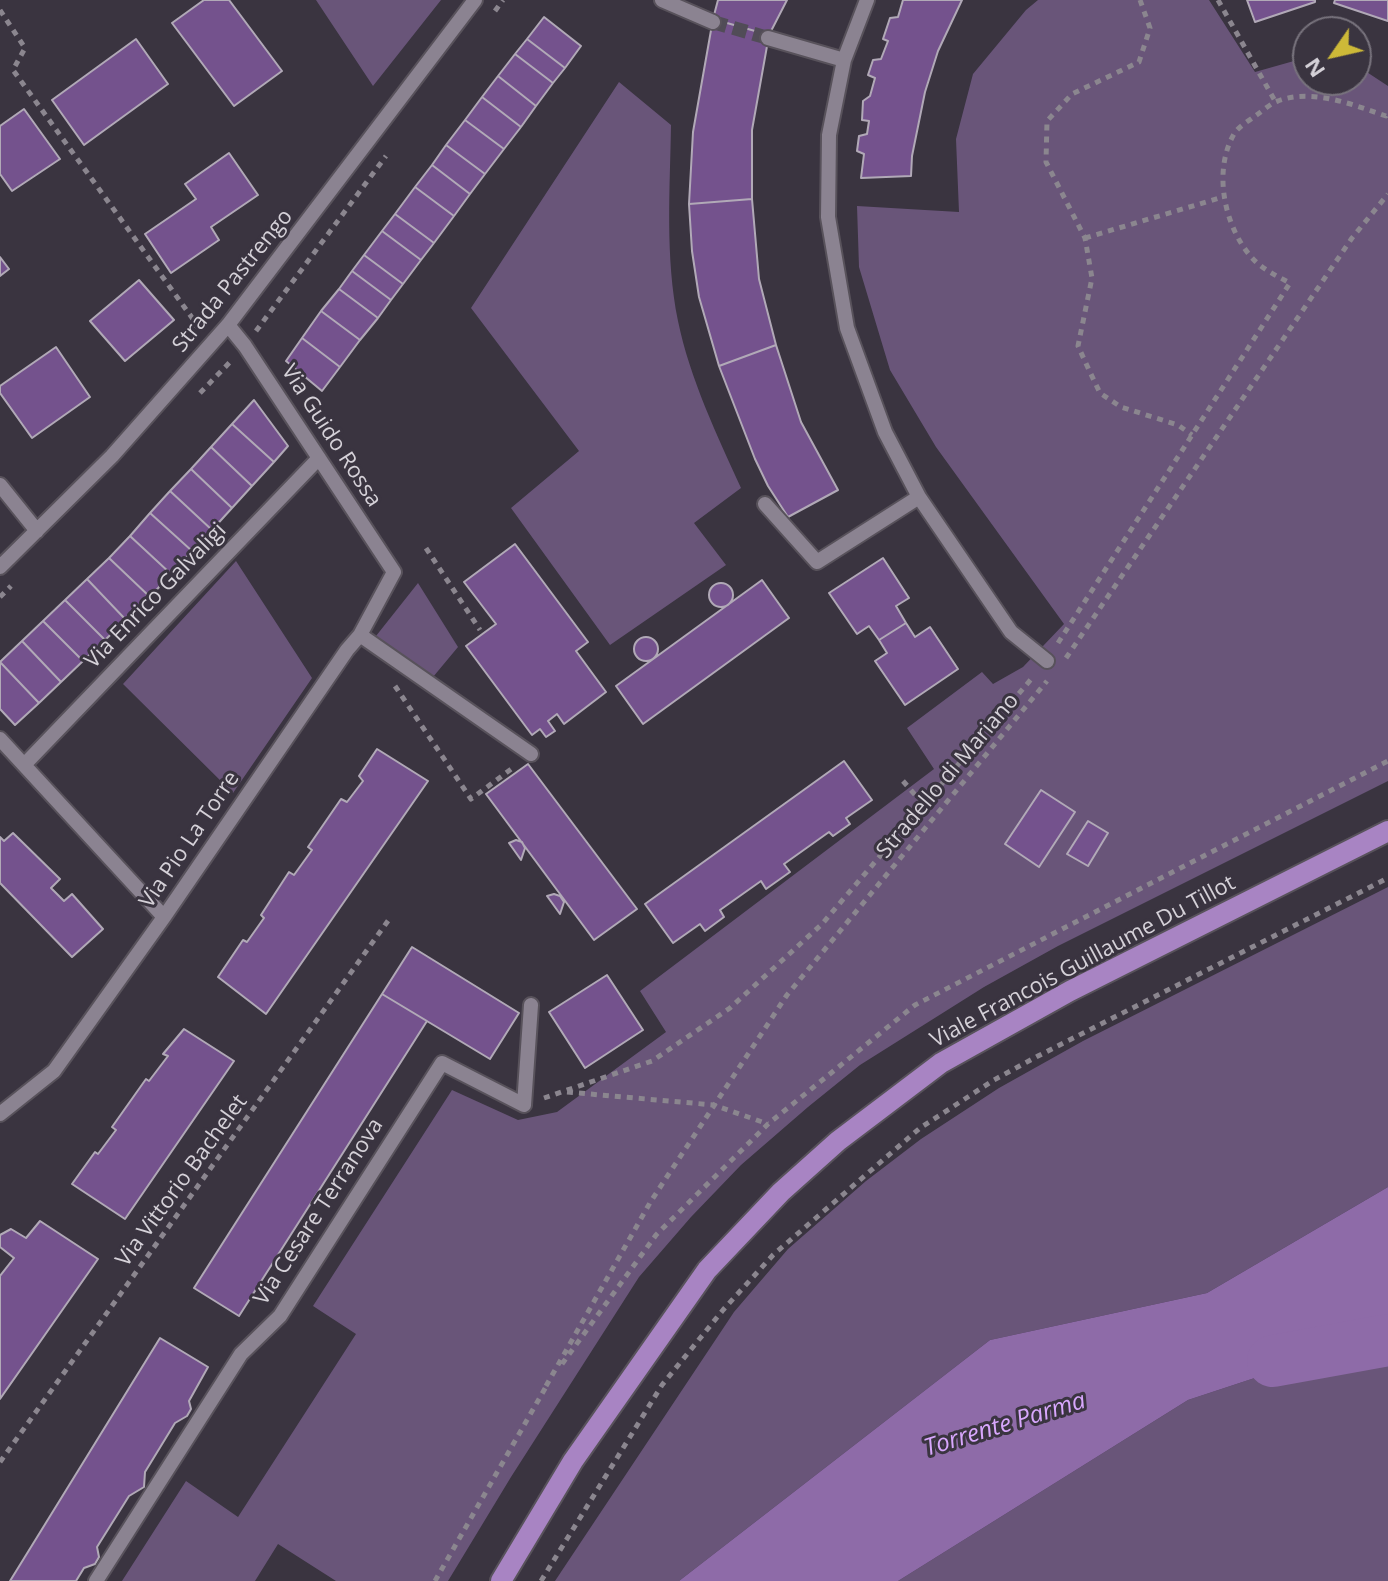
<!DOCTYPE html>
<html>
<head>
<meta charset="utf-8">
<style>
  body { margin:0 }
  #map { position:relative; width:1388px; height:1581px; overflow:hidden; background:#3a3440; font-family:"Open Sans",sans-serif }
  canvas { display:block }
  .north { position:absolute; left:1292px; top:16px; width:80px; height:80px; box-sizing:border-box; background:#3a3440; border:2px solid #78737d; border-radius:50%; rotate:236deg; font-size:22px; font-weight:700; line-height:32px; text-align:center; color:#d5d1d8 }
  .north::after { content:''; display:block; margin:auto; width:28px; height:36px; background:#cdb938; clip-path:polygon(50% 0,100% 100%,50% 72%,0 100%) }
</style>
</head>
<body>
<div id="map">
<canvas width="1388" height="1581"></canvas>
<div class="north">N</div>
</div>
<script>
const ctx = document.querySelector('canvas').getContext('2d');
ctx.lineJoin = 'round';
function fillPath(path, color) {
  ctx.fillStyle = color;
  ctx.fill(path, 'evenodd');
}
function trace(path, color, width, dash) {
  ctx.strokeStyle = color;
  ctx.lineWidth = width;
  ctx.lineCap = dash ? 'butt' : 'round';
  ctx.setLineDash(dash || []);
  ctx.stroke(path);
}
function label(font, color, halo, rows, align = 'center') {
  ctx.font = font + ' "Open Sans",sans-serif';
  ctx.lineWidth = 6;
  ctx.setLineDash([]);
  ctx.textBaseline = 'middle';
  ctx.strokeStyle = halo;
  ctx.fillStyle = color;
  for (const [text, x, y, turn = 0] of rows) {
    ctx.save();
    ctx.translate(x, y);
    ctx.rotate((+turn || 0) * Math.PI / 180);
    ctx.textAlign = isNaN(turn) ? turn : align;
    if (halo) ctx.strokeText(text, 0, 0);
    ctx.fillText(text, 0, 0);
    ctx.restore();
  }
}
fillPath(new Path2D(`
  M316,0H441L373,86Z
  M1038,0H1209L1255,72L1308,57V80H1356V65L1388,86V781L1058,946L984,987L860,1065L808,1107L741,1165L691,1217L639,1277L511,1477L448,1581H336L278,1544L255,1581H122L186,1481L238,1517L356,1334L313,1306L452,1090L518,1120L557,1112L666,1032L640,991L934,769L907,728L982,672L993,684L1023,667L1064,624L936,447L890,370L859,267L857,206L959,212L956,139L973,74L1026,10Z
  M619,82L671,125C670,190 665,257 678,321C690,379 717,435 741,488L694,523L726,565L610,645L511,508L579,451L471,308Z
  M236,561L312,678L233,793L123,684Z
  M418,583L458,647L433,677L376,636Z
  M1388,887V1187L1207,1293L990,1340L679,1581H555L734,1312L788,1249L866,1181L921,1139L999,1088L1083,1041Z
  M1388,1334V1581H898L1188,1400Z`), '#695579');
fillPath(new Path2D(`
  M1388,1187V1334L1188,1400L898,1581H679L990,1340L1207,1293Z`), '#8e6ba8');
trace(new Path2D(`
  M1273,1361L1388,1340`), '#8e6ba8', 52);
const building = new Path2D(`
  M204,0H229L282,71L234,106L172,23Z
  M718,0H787L769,35L713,19Z
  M903,0H962L938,51L925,92L912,156L911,176L861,178L864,154L857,151L859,136L867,134L869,121L862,120L863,101L870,96L875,78L868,75L873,60L881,59L888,41L883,39L890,18L898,17Z
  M1247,0H1315V2L1255,22Z
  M1335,0H1388V21L1334,3Z
  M544,17L581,46L565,68L527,39Z
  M713,19L769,35L752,130V199L689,204L693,132Z
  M136,39L168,84L84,145L52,100Z
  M527,39L565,68L553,83L515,54Z
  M515,54L553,83L536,106L498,76Z
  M498,76L536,106L521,127L482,97Z
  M482,97L521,127L504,149L465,120Z
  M24,109L60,159L12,191L0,174V126Z
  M465,120L504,149L485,174L446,145Z
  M446,145L485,174L470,194L432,165Z
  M229,153L258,195L211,227L219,240L171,273L145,234L196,199L185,184Z
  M432,165L470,194L454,216L415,187Z
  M415,187L454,216L434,243L395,214Z
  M752,199L759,279L776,345L719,366L699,297L692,251L689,204Z
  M395,214L434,243L421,260L382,231Z
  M382,231L421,260L403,284L364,255Z
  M364,255L403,284L391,300L352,271Z
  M0,257L9,269L0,276Z
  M352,271L391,300L378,318L339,289Z
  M139,280L174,320L125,361L90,321Z
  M339,289L378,318L360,340L321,311Z
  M321,311L360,340L340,367L302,338Z
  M302,338L340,367L322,391L286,361Z
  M776,345L801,422L838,490L788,517L768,486L755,459L719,366Z
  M56,347L90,397L32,438L0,393V386Z
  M254,400L288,446L274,462L232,424Z
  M232,424L274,462L252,486L211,447Z
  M211,447L252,486L232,508L191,469Z
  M191,469L232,508L212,530L170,491Z
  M170,491L212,530L192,551L150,513Z
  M150,513L192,551L171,574L130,536Z
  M130,536L171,574L150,597L109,558Z
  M515,544L588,642L576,651L606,692L564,724L557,714L548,721L555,731L546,737L540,729L532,735L466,646L496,624L464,582Z
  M109,558L150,597L126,620L87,579Z
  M883,558L909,598L896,606L906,623L879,640L869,626L857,634L829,593Z
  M87,579L126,620L105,640L65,600Z
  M762,580L789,618L643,724L616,686Z
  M709 595a12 12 0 1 1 24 0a12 12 0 1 1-24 0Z
  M65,600L105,640L83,661L43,621Z
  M43,621L83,661L61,682L22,641Z
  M906,623L915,637L930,627L958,669L905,705L875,661L887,653L879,640Z
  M634 649a12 12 0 1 1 24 0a12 12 0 1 1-24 0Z
  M22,641L61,682L39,703L0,662Z
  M0,662L39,703L15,725L0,709Z
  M377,749L428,781L266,1014L218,977L243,940L247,942L264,918L261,915L289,872L294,875L312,850L308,847L341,799L347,802L363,781L359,776Z
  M844,761L872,800L846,818L850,824L833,836L829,832L784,864L790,872L766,889L761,881L720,910L724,917L705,931L700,924L673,943L645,904Z
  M528,764L637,909L594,940L486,794Z
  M1041,790L1075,812L1039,867L1005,844Z
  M1088,821L1108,833L1088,866L1067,854Z
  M13,833L60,879L51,888L64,901L72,894L103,929L72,957L0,883V837L4,841Z
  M516,840L522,842L525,848L521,860L509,843Z
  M554,894L560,896L564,902L560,914L547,896Z
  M412,947L519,1013L490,1059L382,994Z
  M607,975L643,1030L585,1068L549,1012Z
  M382,994L427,1021L239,1316L194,1288Z
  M184,1029L234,1061L125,1219L72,1184L95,1152L98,1154L116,1130L112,1127L146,1079L149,1081L168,1056L163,1054Z
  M40,1221L98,1259L0,1399V1276L14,1258L0,1247V1235L11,1229L26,1238Z
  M160,1338L208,1367L189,1401L191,1409L187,1416L175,1423L145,1472L144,1487L129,1496L97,1547L99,1557L95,1564L84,1568L76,1581H10Z`);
fillPath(building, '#74528d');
trace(building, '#b1a9b7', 2);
trace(new Path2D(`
  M713,22L768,38`), '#514c57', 14, [14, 7]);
const minor = new Path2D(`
  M662,0L713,22
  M768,38L844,60
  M0,485L37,531
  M919,497L1011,632L1047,661
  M765,504L817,562L919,497L885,432L847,328L828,217L829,135L844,60L867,0
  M0,567L112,456L228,325L475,0
  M360,635L531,754
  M0,739L164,917
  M25,764L319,458
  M0,1114L54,1071L164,917L347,650L360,635L394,572L245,346L228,325
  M96,1581L241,1354L280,1316L442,1063L524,1105L531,1005`);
const major = new Path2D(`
  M501,1581L573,1461L707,1270L781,1192L838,1141L941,1063L1070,991L1388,831`);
trace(minor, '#58525b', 18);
trace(major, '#58525b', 24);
trace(new Path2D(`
  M1140,0L1150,28L1139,62L1072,94L1047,121L1046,162L1085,238L1092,278L1078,346L1089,370L1100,393L1121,407L1178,425L1192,435
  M1218,0L1275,101
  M0,10L25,48L13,70L198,326L195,329
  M495,11L503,0
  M1085,238L1223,197
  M256,331L386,156
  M200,393L232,360
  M426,548L480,630
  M0,597L11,586
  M1058,643L1290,283C1277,276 1264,270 1254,260C1225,230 1212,172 1234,134C1239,126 1250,120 1258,114C1264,110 1271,103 1278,101C1312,88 1354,105 1386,116L1388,114
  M1066,658L1352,238L1388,194
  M395,686L471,799L514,767
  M903,781L924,805
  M567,1092L714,1105L768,1124
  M544,1098L652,1061L730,1008L822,924L1033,677
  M562,1364L656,1235L768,1124L915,1005L1388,761
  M546,1386L651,1201L787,995L1047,681
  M0,1462L390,918
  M435,1581L547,1385
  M541,1581L662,1385L723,1310L773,1255L920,1128L994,1080L1038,1056L1388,878`), '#8b868f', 5, [6, 6]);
trace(minor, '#8b8391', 14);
trace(major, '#a884c3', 20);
label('22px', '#d5d1d8', '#3a3440', [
  ["Strada Pastrengo",233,281,-51],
  ["Via Guido Rossa",331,436,57],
  ["Via Enrico Galvaligi",156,596,-46],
  ["Stradello di Mariano",948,776,-50],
  ["Via Pio La Torre",190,840,-56],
  ["Viale Francois Guillaume Du Tillot",1083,962,-28],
  ["Via Vittorio Bachelet",182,1181,-54],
  ["Via Cesare Terranova",319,1212,-57]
]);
label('italic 24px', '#d8a7fd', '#3a3440', [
  ["Torrente Parma",1005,1425,-17]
]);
</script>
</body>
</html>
